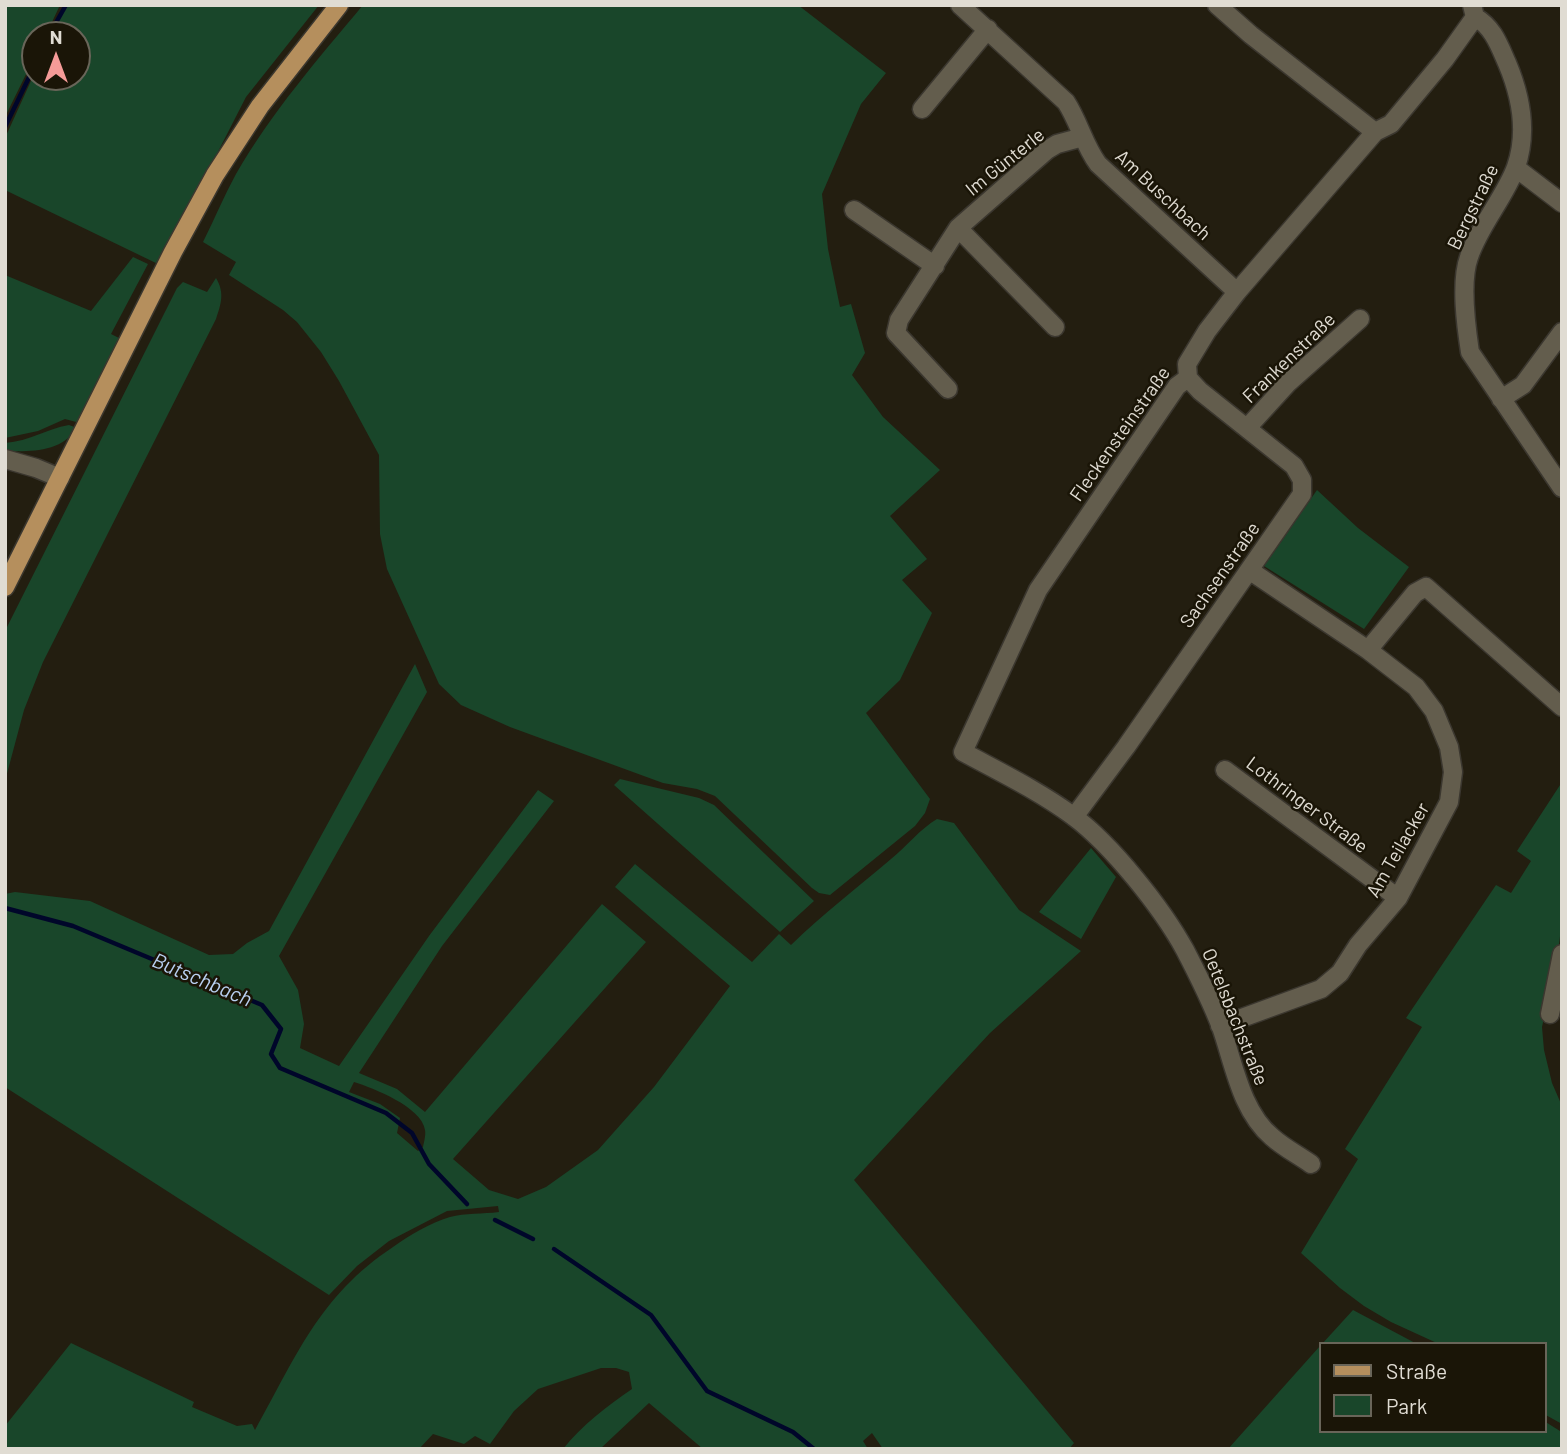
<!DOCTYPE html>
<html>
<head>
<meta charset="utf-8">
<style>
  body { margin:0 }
  #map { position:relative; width:1567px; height:1454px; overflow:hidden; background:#231e10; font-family:Barlow,sans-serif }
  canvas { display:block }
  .frame { position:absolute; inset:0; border:7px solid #e0dcd3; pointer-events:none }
  .legend { position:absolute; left:1319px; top:1342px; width:228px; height:91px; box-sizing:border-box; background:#1a1507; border:2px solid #696559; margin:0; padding:9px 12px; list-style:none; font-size:21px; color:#e0dcd3 }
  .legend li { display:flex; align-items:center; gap:14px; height:35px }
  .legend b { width:35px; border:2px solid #696559 }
  .north { position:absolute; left:21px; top:21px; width:70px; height:70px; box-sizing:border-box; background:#1a1507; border:2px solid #696559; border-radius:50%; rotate:0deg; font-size:19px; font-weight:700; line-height:28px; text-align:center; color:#e0dcd3 }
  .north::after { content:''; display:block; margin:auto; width:24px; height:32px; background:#f59b98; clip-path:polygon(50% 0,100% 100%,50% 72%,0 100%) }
</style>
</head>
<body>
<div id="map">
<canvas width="1567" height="1454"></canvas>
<div class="frame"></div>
<ul class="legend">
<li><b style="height:9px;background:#b58f5d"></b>Straße</li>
<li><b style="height:19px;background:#19462a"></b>Park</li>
</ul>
<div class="north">N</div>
</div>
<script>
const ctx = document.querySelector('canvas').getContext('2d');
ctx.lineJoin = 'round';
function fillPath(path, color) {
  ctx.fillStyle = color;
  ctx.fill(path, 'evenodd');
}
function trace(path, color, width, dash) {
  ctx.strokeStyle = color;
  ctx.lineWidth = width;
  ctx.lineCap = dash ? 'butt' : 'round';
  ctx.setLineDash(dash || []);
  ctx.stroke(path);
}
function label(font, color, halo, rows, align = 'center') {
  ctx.font = font + ' Barlow,sans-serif';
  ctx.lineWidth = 5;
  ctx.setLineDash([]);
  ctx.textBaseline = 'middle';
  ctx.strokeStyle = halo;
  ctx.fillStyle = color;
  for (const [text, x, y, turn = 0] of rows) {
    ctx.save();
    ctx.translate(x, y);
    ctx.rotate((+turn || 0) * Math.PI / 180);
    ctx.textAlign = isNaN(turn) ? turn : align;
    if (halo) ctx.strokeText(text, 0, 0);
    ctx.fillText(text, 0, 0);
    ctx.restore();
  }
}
fillPath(new Path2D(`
  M5,5H60L46,35H35V56L5,117Z
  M65,5H319L246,97L160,265L5,190V138L35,72V77H77V35H52Z
  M363,5H798L886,73L861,104L822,194L828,249L840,307L851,304L865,353L852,375L883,417L940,470L890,516L927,559L902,580L932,613L900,680L866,713L930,799L925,813L915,826L830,895L819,893L812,888L715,796L697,789L663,783L510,727L461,705L439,684L387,569L380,534L379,455L339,381L321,352L297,322L283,310L229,275L236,262L203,242C214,220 224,196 236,174C271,113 318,59 363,5Z
  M133,257L148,264L111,334L121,339L80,423L65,419L38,431L5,438V275L91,311Z
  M216,278C225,293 221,304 216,319L43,662L24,710L5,781V631L177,288L183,282L207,292Z
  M69,425L77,428C62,452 30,452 5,451V443C30,441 46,429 69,425Z
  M1317,490L1358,528L1409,567L1364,629L1264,566Z
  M415,664L427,692L279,956L298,990L304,1024L300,1048L339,1066L429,936L538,790L554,801L442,946L359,1073L397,1089L425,1112L602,904L646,942L453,1159L489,1190L518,1199L546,1187L598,1150L654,1087L730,986L615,887L635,864L752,962L779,934L791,945C823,914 857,888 891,859C907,846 920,829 937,819L954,823L1019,910L1081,951L990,1033L854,1180L1074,1443L1069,1449H883L872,1433L863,1441L868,1449H703L649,1403L600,1449H563C582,1425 607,1406 632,1389L629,1372L616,1368H601L538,1389L514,1411L490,1444L475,1436L464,1444L433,1434L419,1449H5V1426L71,1343L194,1402L192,1407L237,1426L252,1424L255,1430C296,1357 319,1296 393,1247C410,1235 430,1223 450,1217C465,1213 483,1214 499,1212L498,1206L447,1211L389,1241L357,1266L329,1295L5,1087V894L15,892L90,901L209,955L233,954L247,943L269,931ZM354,1082C373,1088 422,1107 425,1130C426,1135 424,1142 423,1147L418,1151L397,1133L400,1118L380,1104L349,1092Z
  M620,779L699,798L714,805L814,901L780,932L614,785Z
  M1562,782V921L1558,952L1542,1027L1544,1050L1552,1083L1562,1106V1424L1544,1414V1344H1439L1391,1322L1364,1306L1340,1288L1301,1253L1358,1159L1345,1149L1422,1027L1406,1018L1496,885L1511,893L1531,861L1517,851Z
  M1091,848L1116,877L1081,939L1039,912Z
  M1353,1310L1417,1344H1322Z
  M1320,1346V1431H1544V1421L1560,1431L1562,1449H1228Z`), '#19462a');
trace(new Path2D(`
  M49,35L66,5
  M5,127L35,65
  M5,908L73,926L262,1005L281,1029L271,1054L280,1068L386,1113L412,1133L429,1164L467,1204
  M495,1220L533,1239
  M554,1249L651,1315L707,1391L793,1432L814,1449`), '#00062a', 4.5);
const minor = new Path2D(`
  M960,5L1066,102C1079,122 1084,145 1098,164L1237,292
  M1217,5L1251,35L1375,132
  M1475,17C1493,27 1499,45 1507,63C1521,96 1528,132 1516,167C1505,197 1479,226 1469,257C1460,282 1466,326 1470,352L1562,488
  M922,109L988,29
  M1516,168L1562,203
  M854,210L935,266
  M958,228L1055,327
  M948,389L896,333L899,320L958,228L1047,150L1057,144L1083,137
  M1501,399L1523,385L1562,332
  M1247,428L1288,383L1360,319
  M5,459L36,468L60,478
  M1368,650L1415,593L1426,587L1562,707
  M1225,770L1398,898
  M1074,817L1126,747L1302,494V480L1294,466L1200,391L1188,378
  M1550,1014L1562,954
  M1220,1026L1321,989L1340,973L1358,945L1398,898L1449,802L1453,772L1449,747L1434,711L1416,687L1368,650L1249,570
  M1311,1164C1298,1155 1283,1147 1272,1137C1241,1111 1234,1064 1221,1027C1211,1001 1198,975 1185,950C1162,908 1112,845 1073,816C1039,791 1000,772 963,752L1038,590L1177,386L1188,378L1187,364L1207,331L1237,292L1375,132L1391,124L1445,59L1475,17L1472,5`);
const major = new Path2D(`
  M5,587L173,252L215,175L260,106L339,5`);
trace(minor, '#3b372f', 21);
trace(major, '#3b372f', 21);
trace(minor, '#635d4d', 18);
trace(major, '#b58f5d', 18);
label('19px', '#e0dcd3', '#1a1507', [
  ["Im Günterle",1005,162,-39],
  ["Am Buschbach",1163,195,43],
  ["Bergstraße",1473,207,-64],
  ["Frankenstraße",1289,358,-44],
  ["Fleckensteinstraße",1120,434,-55],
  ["Sachsenstraße",1220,575,-55],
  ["Lothringer Straße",1307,805,37],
  ["Am Teilacker",1398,850,-60],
  ["Oetelsbachstraße",1235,1017,68]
]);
label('italic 21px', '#b8cff0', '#1a1507', [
  ["Butschbach",202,980,23]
]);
</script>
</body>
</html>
